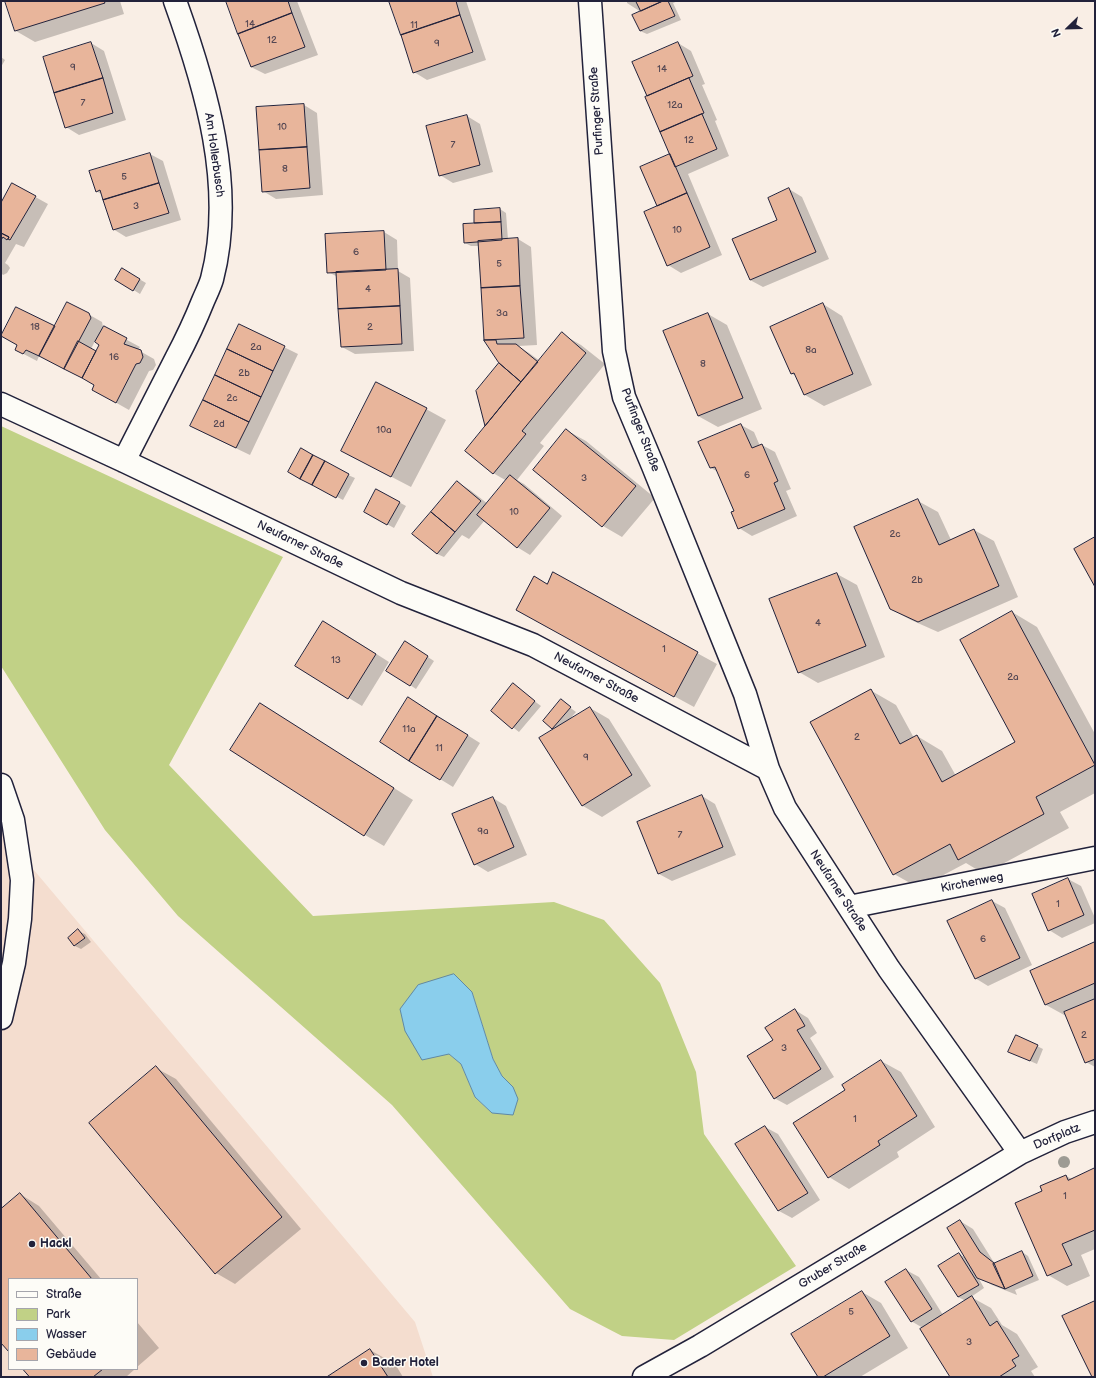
<!DOCTYPE html>
<html>
<head>
<meta charset="utf-8">
<style>
  body { margin:0 }
  #map { position:relative; width:1096px; height:1378px; overflow:hidden; background:#f9eee5; font-family:"Balsamiq Sans",sans-serif }
  canvas { display:block }
  .frame { position:absolute; inset:0; border:2px solid #22223b; pointer-events:none }
  .legend { position:absolute; left:8px; top:1278px; width:130px; height:92px; box-sizing:border-box; background:#fdfcf7; border:1px solid #a5a5ac; margin:0; padding:5px 7px; list-style:none; font-size:12px; color:#22223b }
  .legend li { display:flex; align-items:center; gap:8px; height:20px }
  .legend b { width:20px; border:1px solid #a5a5ac }
  .north { position:absolute; left:1048px; top:8px; width:40px; height:40px; -webkit-text-stroke:3px #fdfcf7; paint-order:stroke; rotate:247deg; font-size:11px; font-weight:700; line-height:16px; text-align:center; color:#22223b }
  .north::after { content:''; display:block; margin:auto; width:14px; height:18px; background:#22223b; clip-path:polygon(50% 0,100% 100%,50% 72%,0 100%) }
</style>
</head>
<body>
<div id="map">
<canvas width="1096" height="1378"></canvas>
<div class="frame"></div>
<ul class="legend">
<li><b style="height:5px;background:#fdfcf7"></b>Straße</li>
<li><b style="height:11px;background:#c1d186"></b>Park</li>
<li><b style="height:11px;background:#8aceec"></b>Wasser</li>
<li><b style="height:11px;background:#e8b59b"></b>Gebäude</li>
</ul>
<div class="north">N</div>
</div>
<script>
const ctx = document.querySelector('canvas').getContext('2d');
ctx.lineJoin = 'round';
function fillPath(path, color) {
  ctx.fillStyle = color;
  ctx.fill(path, 'evenodd');
}
function trace(path, color, width, dash) {
  ctx.strokeStyle = color;
  ctx.lineWidth = width;
  ctx.lineCap = dash ? 'butt' : 'round';
  ctx.setLineDash(dash || []);
  ctx.stroke(path);
}
function label(font, color, halo, rows, align = 'center') {
  ctx.font = font + ' "Balsamiq Sans",sans-serif';
  ctx.lineWidth = 3;
  ctx.setLineDash([]);
  ctx.textBaseline = 'middle';
  ctx.strokeStyle = halo;
  ctx.fillStyle = color;
  for (const [text, x, y, turn = 0] of rows) {
    ctx.save();
    ctx.translate(x, y);
    ctx.rotate((+turn || 0) * Math.PI / 180);
    ctx.textAlign = isNaN(turn) ? turn : align;
    if (halo) ctx.strokeText(text, 0, 0);
    ctx.fillText(text, 0, 0);
    ctx.restore();
  }
}
fillPath(new Path2D(`
  M1,831L415,1322L433,1377H1ZM9,1279H137V1369H9Z`), '#f4ddcf');
fillPath(new Path2D(`
  M1,426L283,557L169,765L313,916L554,902L604,920L660,983L696,1072L704,1134L796,1266L674,1340L622,1336L570,1309L392,1105L178,916L105,830L1,666ZM472,992L493,1059L502,1076L513,1087L492,1113L475,1097L461,1064L449,1054Z`), '#c1d186');
const water = new Path2D(`
  M454,974L472,992L493,1059L502,1076L513,1087L518,1099L513,1115L492,1113L475,1097L461,1064L449,1054L422,1060L405,1031L400,1009L418,985Z`);
fillPath(water, '#8aceec');
trace(water, '#6089a5', 1);
fillPath(new Path2D(`
  M6,1H120L124,14L35,42L16,31Z
  M227,1H297L318,55L265,74L251,67Z
  M390,1H466L486,60L427,80L414,72Z
  M627,1H678L673,3L681,20L647,34L640,31L641,12L627,3Z
  M91,43L104,51L126,120L79,135L66,127Z
  M678,43L691,51L705,84L702,85L717,120L715,121L729,156L688,174L722,255L681,273L668,265L659,207L641,168L671,155L633,62Z
  M1,57L5,60L1,67Z
  M304,105L317,113L323,195L276,199L263,191L257,108Z
  M467,116L480,124L493,172L453,183L440,175Z
  M150,154L163,161L181,220L126,237L113,229L103,195L96,191Z
  M12,184L48,204L24,247L16,244L5,263L8,265L10,268L7,273L3,275L1,273V205Z
  M789,189L802,197L829,259L763,287L750,280L779,221Z
  M500,209L506,213L508,240L518,239L531,247L537,345L518,346L529,353L540,361L562,334L581,345L605,364L540,443L544,446L517,480L524,484L562,516L530,555L517,547L485,520L469,539L462,535L444,557L437,554L457,482L470,490L488,504L507,481L493,473L486,426L477,391L500,363L485,340L479,246H471L465,243L475,224V211Z
  M384,232L397,240L398,271L410,278L414,351L355,354L342,347L338,277L328,272Z
  M122,269L146,283L140,294L116,279Z
  M823,304L842,316L872,385L824,406L805,395L797,376L792,374Z
  M88,314L102,322L103,327L140,347L138,350L154,359L156,365L153,370L149,371L129,410L106,397L95,385L89,381L39,356L37,361L16,350L56,328ZM95,341L101,344L97,352L91,349Z
  M708,314L727,325L762,409L718,427L698,416Z
  M239,325L298,354L250,455L204,433Z
  M426,409L446,420L411,487L342,451Z
  M741,425L754,432L760,446L762,445L775,452L791,489L786,491L797,516L752,536L739,528L735,511L718,472L711,468L700,443Z
  M566,430L586,441L655,498L622,537L603,526Z
  M296,475H348L355,478L343,500Z
  M377,490L406,506L394,528L365,512Z
  M918,501L938,512L951,540L974,530L994,541L1018,597L938,632L911,620L891,609Z
  M553,574L717,664L694,707L536,621L547,585Z
  M837,574L857,585L885,657L818,683L799,672Z
  M1012,612L1037,627L1095,734V793L1060,812L1069,828L984,874L966,863L919,888L894,874L870,690L896,705L914,738L917,736L942,751L956,776L1016,743Z
  M337,629L389,662L362,706L296,666Z
  M411,646L434,661L416,689L410,685Z
  M513,685L541,706L519,732L492,711Z
  M561,701L576,712L569,720L590,708L609,719L651,786L602,817L583,806L541,739L555,730L544,721Z
  M261,704L413,800L384,846L365,835Z
  M421,706L480,743L453,787L440,779Z
  M702,796L715,804L736,855L672,881L659,874Z
  M493,798L506,806L527,855L488,872L475,864Z
  M1068,879L1081,886L1095,918V923L1062,938L1049,930Z
  M992,901L1005,908L1032,965L988,986L975,978Z
  M78,931L85,934L91,942L81,949L75,946L69,938Z
  M1095,943V1067L1086,1062L1066,1016L1046,1005L1031,971Z
  M795,1010L808,1018L817,1033L810,1038L834,1077L787,1105L774,1098V1040Z
  M1037,1046L1043,1049L1037,1064L1016,1055Z
  M881,1061L901,1072L935,1127L897,1152L899,1157L849,1189L829,1177L795,1123L846,1090Z
  M156,1068L176,1079L301,1229L235,1284L216,1273Z
  M765,1127L778,1134L820,1200L792,1218L779,1211L737,1145Z
  M1095,1169V1249L1081,1255L1090,1276L1067,1286L1048,1275L1044,1192L1066,1176L1072,1179Z
  M20,1194L39,1206L101,1279H9V1351L1,1341V1210Z
  M960,1221L973,1229L993,1261L996,1264L1022,1252L1028,1256L1039,1280L1015,1290L1017,1295L992,1285L978,1277L984,1288L971,1297L991,1308L1002,1325L1017,1334L1038,1367L1031,1371L1035,1377H952L923,1328L911,1321L906,1270L919,1277L943,1315L966,1301L958,1297L939,1266L959,1254L966,1258Z
  M862,1292L881,1303L908,1348L860,1377H819Z
  M137,1322L159,1348L137,1367Z
  M370,1350L395,1364L403,1377H328Z
  M25,1369H135L126,1377H31Z`), '#0003');
const building = new Path2D(`
  M5,1H104L105,3L15,31Z
  M226,1H288L292,13L238,34Z
  M389,1H456L460,15L401,35Z
  M636,1H663L641,11Z
  M663,1H668L675,16L640,31L632,15Z
  M292,13L305,47L251,67L238,34Z
  M460,15L473,52L413,73L401,35Z
  M91,42L103,78L54,93L43,57Z
  M678,42L693,76L647,96L632,62Z
  M103,78L113,113L65,128L54,93Z
  M689,78L704,113L660,132L645,97Z
  M304,104L307,147L259,150L256,107Z
  M702,114L717,149L675,167L660,132Z
  M467,115L480,165L439,176L426,126Z
  M307,147L310,188L262,192L259,150Z
  M150,153L159,183L103,200L100,190L96,192L89,171Z
  M670,154L687,193L657,206L640,167Z
  M12,183L36,196L10,240L8,239L9,237L1,233V203Z
  M159,183L169,213L113,230L103,200Z
  M789,188L816,252L750,280L732,239L777,220L768,198Z
  M687,193L710,247L667,266L644,212Z
  M500,208L501,222L474,223V210Z
  M501,222L502,240L464,243L463,224Z
  M384,231L386,270L327,273L325,234Z
  M1,233L9,237L7,240L3,237L1,240Z
  M518,238L520,286L481,288L478,241Z
  M122,268L140,279L133,291L115,280Z
  M398,269L400,306L338,309L336,272Z
  M520,286L524,338L484,340L481,288Z
  M67,302L89,313L91,318L64,369L39,356Z
  M823,303L853,374L804,395L794,373L791,374L770,327Z
  M400,306L402,344L341,347L338,309Z
  M16,307L55,326L39,356L26,350L23,354L15,350L17,345L1,336Z
  M708,313L743,398L698,416L663,331Z
  M239,324L285,346L273,371L227,349Z
  M104,326L127,338L124,344L141,350L143,357L140,363L136,364L116,403L92,390L94,385L82,378L99,345L95,342Z
  M562,332L586,353L522,431L526,434L493,474L465,451Z
  M484,340H496L497,344H516L538,362L521,382L499,363Z
  M78,341L96,351L82,378L64,369Z
  M227,349L273,371L261,397L215,375Z
  M499,363L521,382L485,426L476,391Z
  M215,375L261,397L249,422L203,400Z
  M376,382L427,408L391,477L341,451Z
  M203,400L249,422L236,448L190,426Z
  M741,424L752,448L762,444L778,481L774,483L785,509L738,529L731,512L734,511L715,467L710,468L698,442Z
  M566,429L636,486L602,527L533,470Z
  M301,448L313,455L300,479L288,472Z
  M313,455L325,461L312,485L300,479Z
  M325,461L349,474L336,498L312,485Z
  M510,475L550,508L517,548L477,515Z
  M457,481L481,501L455,532L431,512Z
  M376,489L400,502L387,525L364,512Z
  M918,499L939,545L974,529L999,586L918,622L890,609L854,527Z
  M431,512L455,532L437,554L412,534Z
  M1095,537V587L1074,549Z
  M553,572L698,652L674,697L516,610L534,576L547,584Z
  M837,573L866,646L798,673L769,599Z
  M1012,611L1095,765L1036,797L1044,814L958,860L950,844L893,875L810,722L871,689L900,744L917,735L942,782L1015,742L960,640Z
  M323,621L376,654L348,699L295,666Z
  M405,641L428,656L410,686L386,671Z
  M513,683L535,701L512,729L491,711Z
  M408,697L437,716L409,761L380,742Z
  M561,699L571,707L552,729L543,721Z
  M260,703L394,788L364,836L230,750Z
  M590,707L632,775L582,806L539,738Z
  M437,716L468,735L440,780L409,761Z
  M702,795L723,847L658,874L637,822Z
  M493,797L514,847L474,865L452,814Z
  M1068,878L1084,915L1048,931L1032,894Z
  M992,900L1020,958L975,979L947,921Z
  M78,929L85,938L74,946L68,938Z
  M1095,942V983L1045,1005L1030,971Z
  M1095,999V1059L1085,1063L1064,1012Z
  M795,1009L805,1026L797,1030L821,1069L774,1099L747,1056L773,1040L765,1028Z
  M1016,1035L1038,1045L1030,1061L1008,1052Z
  M881,1060L917,1116L878,1141L880,1145L828,1178L793,1123L845,1090L842,1085Z
  M156,1066L282,1217L215,1274L89,1123Z
  M765,1126L808,1193L778,1211L735,1144Z
  M1095,1168V1230L1062,1244L1072,1265L1047,1276L1015,1203L1042,1191L1040,1186L1066,1175L1068,1180Z
  M20,1193L92,1279H9V1352L1,1343V1209Z
  M960,1220L980,1252L994,1263L1005,1289L977,1278L947,1228Z
  M1022,1251L1033,1276L1005,1289L993,1264Z
  M959,1253L979,1285L958,1297L938,1266Z
  M906,1269L932,1309L911,1322L885,1282Z
  M862,1291L890,1336L823,1377H818L791,1334Z
  M972,1296L990,1326L997,1321L1019,1356L1012,1360L1016,1366L999,1377H950L920,1329Z
  M1095,1301V1377H1092L1062,1316Z
  M370,1349L388,1377H327Z
  M23,1369H103L93,1377H30Z`);
fillPath(building, '#e8b59b');
trace(building, '#22223b', 1);
const minor = new Path2D(`
  M590,1L614,351L624,397L653,466L745,694L768,769L785,808L889,969L1020,1153
  M1,404L124,461L401,593L533,645L768,769
  M124,461C141,427 159,393 176,359C186,340 195,321 203,301C206,294 210,286 212,279C236,187 206,87 175,1
  M1,785L13,820L22,880L20,919L14,963L1,1018
  M849,907L1095,858
  M644,1377L700,1346L1020,1153L1065,1132L1095,1122`);
trace(minor, '#22223b', 25);
trace(minor, '#fdfcf7', 22);
ctx.fillStyle = '#9d9b94';
for (const [x, y] of [
  [1064,1162]
]) {
  ctx.beginPath();
  ctx.arc(x, y, 6, 0, 2 * Math.PI);
  ctx.fill();
}
for (const [x, y, r, color] of [
  [32,1244,4,"#22223b"],
  [364,1363,4,"#22223b"]
]) {
  const dot = new Path2D();
  dot.arc(x, y, r, 0, 2 * Math.PI);
  ctx.fillStyle = color;
  ctx.fill(dot);
  trace(dot, '#fdfcf7', 1.5);
}
label('10px', '#544753', null, [
  ["14",250,24],
  ["11",414,25],
  ["12",272,40],
  ["9",437,43],
  ["9",73,67],
  ["14",662,69],
  ["7",83,103],
  ["12a",675,105],
  ["10",282,127],
  ["12",689,140],
  ["7",453,145],
  ["8",285,169],
  ["5",124,177],
  ["3",136,206],
  ["10",677,230],
  ["6",356,252],
  ["5",499,264],
  ["4",368,289],
  ["3a",502,313],
  ["18",35,327],
  ["2",370,327],
  ["2a",256,347],
  ["8a",811,350],
  ["16",114,357],
  ["8",703,364],
  ["2b",244,373],
  ["2c",232,398],
  ["2d",219,424],
  ["10a",384,430],
  ["6",747,475],
  ["3",584,478],
  ["10",514,512],
  ["2c",895,534],
  ["2b",917,580],
  ["4",818,623],
  ["1",664,649],
  ["13",336,660],
  ["2a",1013,677],
  ["11a",409,729],
  ["2",857,737],
  ["11",439,748],
  ["9",586,757],
  ["9a",483,831],
  ["7",680,835],
  ["1",1058,904],
  ["6",983,939],
  ["2",1084,1035],
  ["3",784,1048],
  ["1",855,1119],
  ["1",1065,1196],
  ["5",851,1312],
  ["3",969,1342]
]);
label('12px', '#22223b', '#fdfcf7', [
  ["Purfinger Straße",597,111,-94],
  ["Am Hollerbusch",214,155,82],
  ["Purfinger Straße",640,430,69],
  ["Neufarner Straße",300,545,26],
  ["Neufarner Straße",596,678,28],
  ["Kirchenweg",972,883,-11],
  ["Neufarner Straße",838,891,57],
  ["Dorfplatz",1057,1137,-23],
  ["Gruber Straße",833,1266,-31]
]);
label('bold 12px', '#22223b', '#fdfcf7', [
  ["Hackl",40,1244],
  ["Bader Hotel",372,1363]
], 'left');
</script>
</body>
</html>
